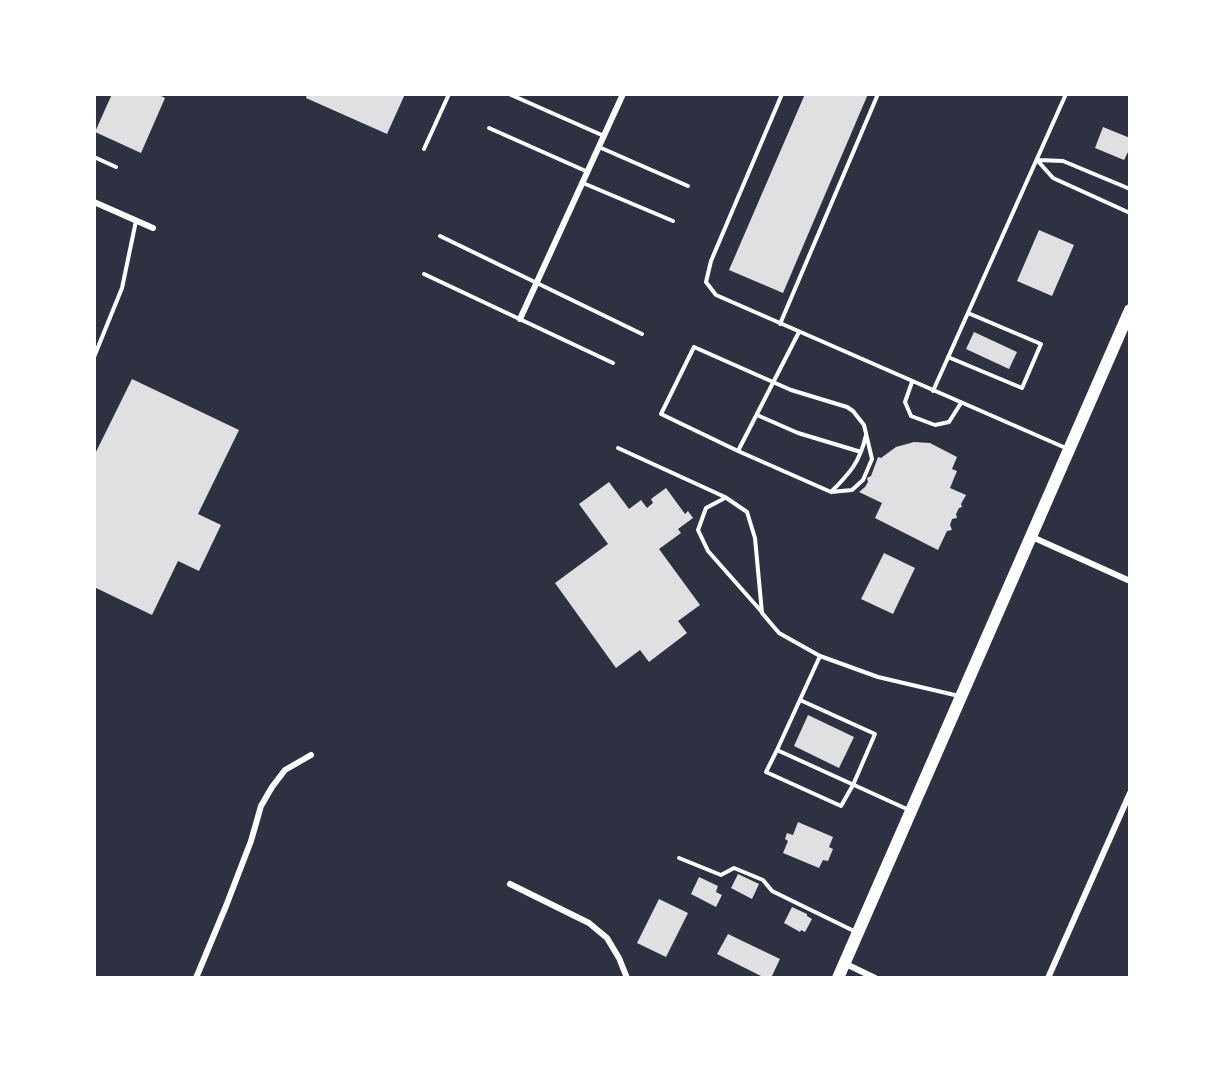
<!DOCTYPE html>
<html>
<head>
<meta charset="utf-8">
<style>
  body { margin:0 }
  #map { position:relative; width:1224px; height:1072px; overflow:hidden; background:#2d3142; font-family:Inter,sans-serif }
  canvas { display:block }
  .frame { position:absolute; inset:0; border:96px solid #fff; pointer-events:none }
</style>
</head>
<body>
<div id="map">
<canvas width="1224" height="1072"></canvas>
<div class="frame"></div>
</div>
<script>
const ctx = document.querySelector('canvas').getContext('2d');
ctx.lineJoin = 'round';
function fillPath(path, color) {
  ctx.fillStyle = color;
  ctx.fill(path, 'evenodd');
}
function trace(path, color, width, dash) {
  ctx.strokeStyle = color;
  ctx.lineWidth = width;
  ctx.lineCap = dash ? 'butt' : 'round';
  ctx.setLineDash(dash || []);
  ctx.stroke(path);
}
fillPath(new Path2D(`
  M112,94H157L165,98L141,153L95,132Z
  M307,94H405L387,134L306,98Z
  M805,94H868L783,293L729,270Z
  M1103,127L1130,138V148L1124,160L1095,148Z
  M1039,230L1074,245L1052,296L1017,281Z
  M974,332L1017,352L1009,369L966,349Z
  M132,379L239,430L198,514L221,525L199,571L178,561L152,615L94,587V456Z
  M914,442L930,443L957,457L952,469L957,471L950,488L966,495L961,504L962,507L959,508L956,514L957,518L952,519L950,525L952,530L947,531L938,550L875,518L882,503L859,492L865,487L868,482L867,478L871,476L878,457L881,458L896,447Z
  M609,482L629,509L641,500L647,508L653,503L651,499L666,488L685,514L688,511L693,518L678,529L681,533L659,549L700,605L678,621L687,633L649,662L640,650L616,668L555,583L608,544L579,504Z
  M884,553L915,568L893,614L861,599Z
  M808,715L854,737L839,768L794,746Z
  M798,822L833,837L829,847L833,849L828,861L823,860L819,868L783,853L788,841L785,839L787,833L793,835Z
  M738,874L759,884L752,899L731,888Z
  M699,877L718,886L716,892L722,895L716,907L691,894Z
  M659,899L688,913L666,957L637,943Z
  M792,907L807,914V916L812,919L805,932L801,930L800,932L784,923Z
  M728,934L780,959L771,978H765L717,954Z`), '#e0e0e3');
trace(new Path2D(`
  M509,94L604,136
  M782,94L711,261L706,282L716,295L1068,449
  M489,128L588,172
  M599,147L688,186
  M424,149L449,94
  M94,157L116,167
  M1037,160L1053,178L1130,213
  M1038,160L1063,161L1130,189
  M583,183L673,221
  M440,236L642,334
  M424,274L613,363
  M780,324L878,94
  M694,347L791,390L847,407L853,411L864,425L872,459L863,480L852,490L831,492L738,451L661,414Z
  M94,357L122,288L136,221
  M948,357L1022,388L1041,344L968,313
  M912,382L905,402L911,416L935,425L949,422L961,403
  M933,391L1066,94
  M757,415L798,433L861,452
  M618,448L725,497L747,512L755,538L762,613L779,633L820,656L878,677L959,696
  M738,451L799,332
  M831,492C850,473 860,462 866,435
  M725,498L706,508L698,530L708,551L761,611
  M820,656L777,750L909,810
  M777,750L766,772L841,806L853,785L875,734L800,700
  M679,858L721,875L734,868L763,880L772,891L856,932`), '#fff', 4);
trace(new Path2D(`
  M94,202L153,228
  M520,319L623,94
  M1030,536L1130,581
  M510,884L589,923L607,938L619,958L627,978
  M844,963L875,978
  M196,978L226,906L251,841L261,806L272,787L285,770L311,755
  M1048,978L1130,793`), '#fff', 6);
trace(new Path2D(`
  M838,978L1130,310`), '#fff', 12);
</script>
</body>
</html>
